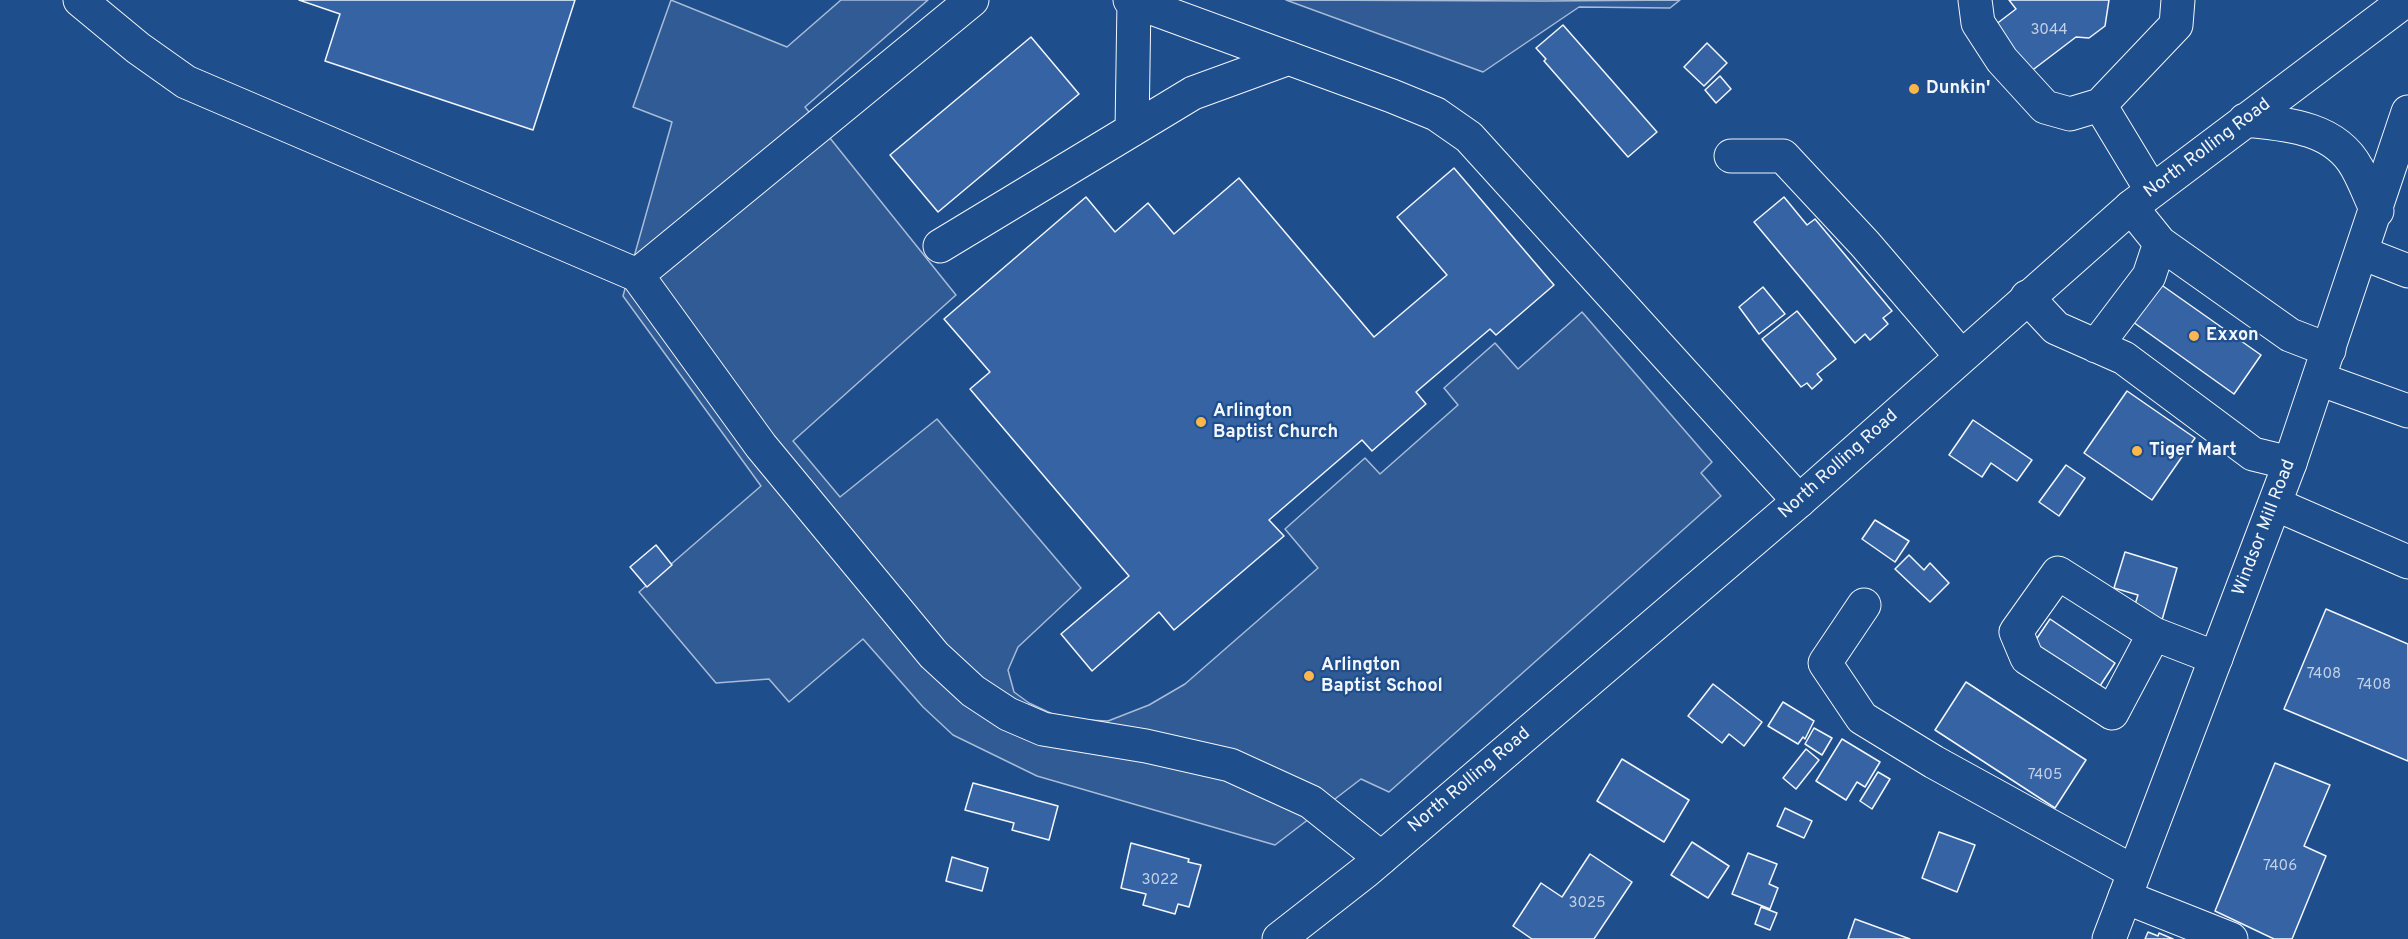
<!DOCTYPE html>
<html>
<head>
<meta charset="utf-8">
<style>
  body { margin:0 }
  canvas { display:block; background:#1f4e8c }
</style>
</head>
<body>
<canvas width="2408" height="939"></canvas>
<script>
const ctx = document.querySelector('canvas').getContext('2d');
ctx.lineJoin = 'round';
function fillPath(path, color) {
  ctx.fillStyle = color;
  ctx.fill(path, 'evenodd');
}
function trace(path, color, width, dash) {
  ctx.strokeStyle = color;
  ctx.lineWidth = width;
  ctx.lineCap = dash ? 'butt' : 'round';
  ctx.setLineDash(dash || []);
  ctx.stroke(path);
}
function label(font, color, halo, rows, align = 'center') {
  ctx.font = font + ' Overpass,sans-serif';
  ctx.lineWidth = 4.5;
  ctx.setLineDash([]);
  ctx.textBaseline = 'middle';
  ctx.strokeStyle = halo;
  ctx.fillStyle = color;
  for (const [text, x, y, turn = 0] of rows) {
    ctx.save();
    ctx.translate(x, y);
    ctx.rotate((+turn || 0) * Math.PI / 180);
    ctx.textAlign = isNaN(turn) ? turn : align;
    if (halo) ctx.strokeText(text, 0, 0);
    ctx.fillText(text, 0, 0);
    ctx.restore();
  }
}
const built = new Path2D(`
  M671,0L787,47L841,0H928L805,107L956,295L793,441L840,497L937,419L1081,588L1018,647L1008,670L1014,692L1029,703L1063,719L1108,721L1149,705L1185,684L1318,568L1285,529L1365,458L1380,474L1458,405L1444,388L1495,343L1518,369L1582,312L1712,462L1701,473L1721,496L1389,792L1361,779L1275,845L1037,776L953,735L923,707L863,639L789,702L769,679L716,683L639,592L761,486L623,296L672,122L633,107Z
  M1286,0L1544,1L1680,0L1670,8L1579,7L1483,72Z`);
fillPath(built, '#305b95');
trace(built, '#a8bbd7', 1.5);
const building = new Path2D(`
  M299,0H575L533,130L325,61L340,14Z
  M2009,0H2109L2105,26L2089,38L2076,37L2030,72L1995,25L2016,9Z
  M1563,25L1657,132L1628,157L1544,61L1546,59L1536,48Z
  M1031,37L1079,94L938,212L890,155Z
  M1707,43L1727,63L1704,86L1684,67Z
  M1720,76L1731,89L1716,103L1705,90Z
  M1454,168L1554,285L1496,335L1490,329L1416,392L1426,404L1372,451L1362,440L1269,520L1284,536L1174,630L1159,612L1092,671L1061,634L1129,576L970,389L990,372L944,319L1086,197L1115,232L1148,203L1174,234L1239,178L1374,337L1447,275L1397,217Z
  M1784,197L1807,225L1815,219L1892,311L1883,318L1888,324L1870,340L1865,334L1855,343L1754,222Z
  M2153,279L2261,355L2234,394L2126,317Z
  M1763,287L1785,314L1759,334L1739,307Z
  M1797,311L1836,359L1817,374L1822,380L1812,389L1807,383L1801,387L1762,339Z
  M2127,391L2195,438L2152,500L2084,453Z
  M1973,420L2032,460L2017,481L1991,463L1982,477L1949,455Z
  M2066,465L2085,478L2059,516L2039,502Z
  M1875,520L1909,541L1895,562L1862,539Z
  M656,545L672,565L647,587L630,567Z
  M2125,552L2177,568L2162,620L2133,611L2138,595L2114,588Z
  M1909,555L1924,570L1930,563L1949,583L1930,602L1895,569Z
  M2326,609L2408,644V761L2284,709Z
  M2050,619L2115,663L2096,692L2031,647Z
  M1966,682L2086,760L2055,808L1935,730Z
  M1713,684L1762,722L1744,746L1729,734L1722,743L1688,716Z
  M1783,702L1814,721L1805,739L1803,737L1798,744L1768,726Z
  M1814,728L1832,738L1822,755L1805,744Z
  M1842,739L1880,762L1865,787L1857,782L1846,800L1816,781Z
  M1806,749L1819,760L1796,789L1783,778Z
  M1622,759L1689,800L1664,842L1597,801Z
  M2275,763L2330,785L2304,846L2326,856L2292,939H2274L2215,911Z
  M1878,772L1890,779L1872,809L1860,801Z
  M973,783L1058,806L1049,840L1012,830L1014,823L965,810Z
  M1785,808L1812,821L1804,838L1777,826Z
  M1939,832L1975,845L1957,892L1922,878Z
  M1692,842L1729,866L1708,898L1671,875Z
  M1131,843L1189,859L1188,862L1201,865L1189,907L1178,904L1175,914L1143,905L1146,894L1121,888Z
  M1748,853L1777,864L1769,884L1778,888L1770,909L1732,894Z
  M1590,854L1632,882L1594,939H1532L1513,926L1541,883L1562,897Z
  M952,857L988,868L982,891L946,881Z
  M1761,907L1777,913L1770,930L1755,924Z
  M1855,919L1910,939H1848Z
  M2148,932L2158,936L2159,933L2173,939H2145Z`);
fillPath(building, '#3563a3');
trace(building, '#f2f6ff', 1.5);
const minor = new Path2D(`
  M80,0L138,48L186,82L637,275L761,446L934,655L973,691L1008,714L1043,729L1146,746L1230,765L1311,802L1381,858
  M1130,0L1392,96L1436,114L1469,137L1799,501
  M1975,0L1978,23L2002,60L2045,107L2070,114L2100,105
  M1132,130L1134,1
  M1731,156H1783L1865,244L1961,356
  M2152,191L2100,105L2176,25L2178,0
  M2131,207L2160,243L2290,335L2329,350
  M940,246L1193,93L1289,58
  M2362,253L2408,271
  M637,275L972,0
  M2027,297L2056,328L2124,358L2253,454L2290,463
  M2096,346L2149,276L2160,243
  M2319,379L2408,411
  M2275,504L2408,562
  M1864,605L1825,663L1862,718L1934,762L2134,872
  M2154,634L2112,713L2027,658L2016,632L2058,573L2154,634L2216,658
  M2125,897L2231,939`);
const major = new Path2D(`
  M2245,120C2286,124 2335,127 2357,168C2365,182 2370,197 2377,211
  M1279,939L1366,871L1799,501L2131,207L2406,0
  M2109,939L2290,463L2408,112`);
trace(minor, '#f2f6ff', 35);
trace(major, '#f2f6ff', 35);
trace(minor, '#1f4e8c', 33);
trace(major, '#1f4e8c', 33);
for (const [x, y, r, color] of [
  [1914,89,6,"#ffb74d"],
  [2194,336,6,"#ffb74d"],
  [1201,422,6,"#ffb74d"],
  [2137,451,6,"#ffb74d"],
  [1309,676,6,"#ffb74d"]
]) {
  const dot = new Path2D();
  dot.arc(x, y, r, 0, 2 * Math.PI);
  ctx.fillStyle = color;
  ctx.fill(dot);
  trace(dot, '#1f4e8c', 2);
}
label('15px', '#c3d1e8', null, [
  ["3044",2049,31],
  ["7408",2324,675],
  ["7408",2374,686],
  ["7405",2045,776],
  ["7406",2280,867],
  ["3022",1160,881],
  ["3025",1587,904]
]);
label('bold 18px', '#f2f6ff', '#1f4e8c', [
  ["Dunkin'",1926,89],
  ["Exxon",2206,336],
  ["Arlington",1213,412],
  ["Baptist Church",1213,433],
  ["Tiger Mart",2149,451],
  ["Arlington",1321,666],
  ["Baptist School",1321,687]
], 'left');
label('18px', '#f2f6ff', '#1f4e8c', [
  ["North Rolling Road",2208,149,-37],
  ["North Rolling Road",1839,465,-42],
  ["Windsor Mill Road",2265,528,-69],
  ["North Rolling Road",1470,781,-40]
]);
</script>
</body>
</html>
